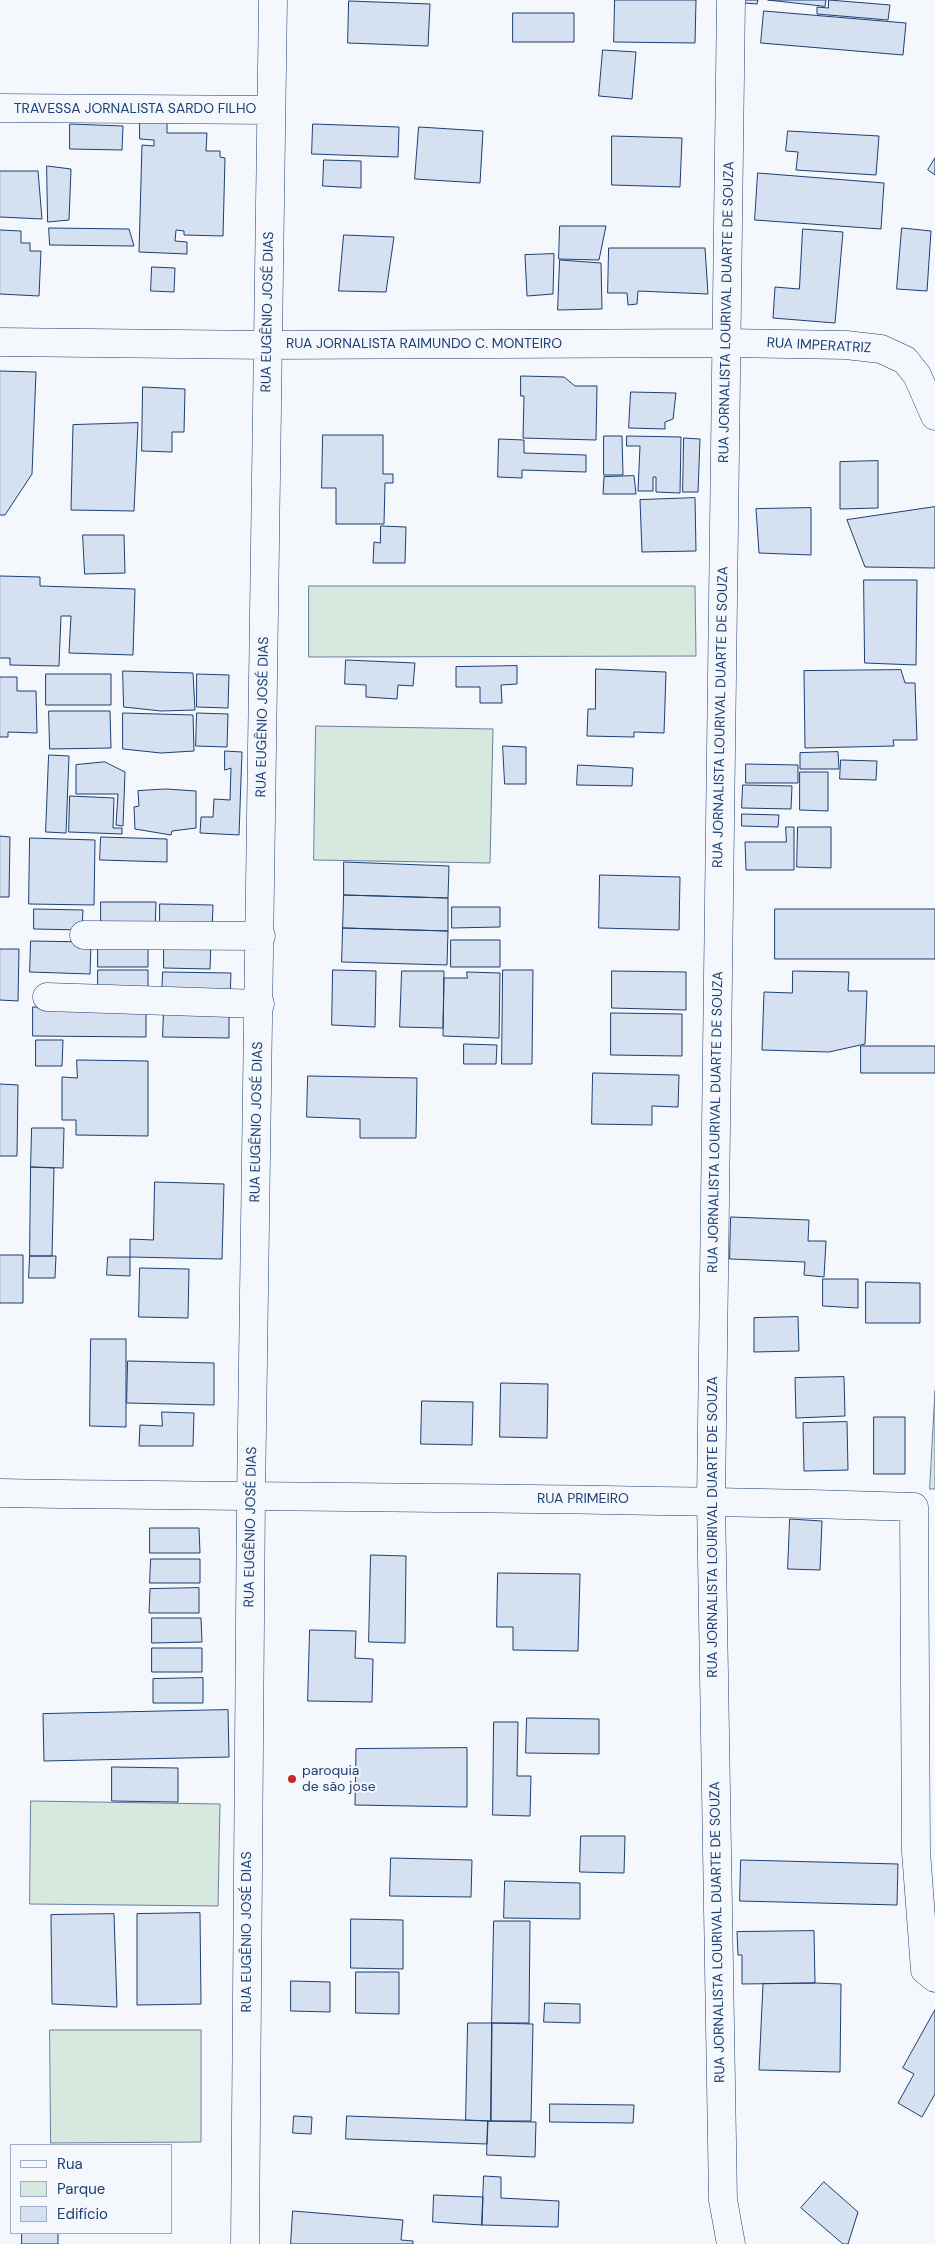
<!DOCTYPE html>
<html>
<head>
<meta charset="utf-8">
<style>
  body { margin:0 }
  #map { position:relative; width:935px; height:2244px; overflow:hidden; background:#f4f7fb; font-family:"DM Sans",sans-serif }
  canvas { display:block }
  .legend { position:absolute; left:10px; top:2144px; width:162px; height:90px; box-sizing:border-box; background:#f4f7fb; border:1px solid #9eadc5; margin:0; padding:6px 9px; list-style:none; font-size:15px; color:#1d3f73 }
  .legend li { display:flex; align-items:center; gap:10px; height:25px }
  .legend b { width:25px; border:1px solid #9eadc5 }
</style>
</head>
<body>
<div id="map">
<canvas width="935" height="2244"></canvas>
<ul class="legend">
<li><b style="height:6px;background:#f4f7fb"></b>Rua</li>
<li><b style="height:14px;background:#d7e8df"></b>Parque</li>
<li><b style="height:14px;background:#d5e0f0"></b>Edifício</li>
</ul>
</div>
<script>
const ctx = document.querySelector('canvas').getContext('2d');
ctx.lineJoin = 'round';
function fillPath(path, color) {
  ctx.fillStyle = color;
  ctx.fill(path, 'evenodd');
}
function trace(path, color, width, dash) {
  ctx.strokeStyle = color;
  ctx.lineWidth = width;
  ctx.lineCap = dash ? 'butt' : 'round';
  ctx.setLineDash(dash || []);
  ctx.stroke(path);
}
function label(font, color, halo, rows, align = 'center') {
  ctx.font = font + ' "DM Sans",sans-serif';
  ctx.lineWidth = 4;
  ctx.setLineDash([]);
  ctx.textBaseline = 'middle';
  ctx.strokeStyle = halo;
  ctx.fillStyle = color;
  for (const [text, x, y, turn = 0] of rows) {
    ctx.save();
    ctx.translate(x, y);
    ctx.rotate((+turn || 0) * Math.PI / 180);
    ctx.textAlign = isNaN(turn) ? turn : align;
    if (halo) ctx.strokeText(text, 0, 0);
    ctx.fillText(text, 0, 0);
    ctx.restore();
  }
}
const green = new Path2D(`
  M309,586H695L696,656L309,657Z
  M316,726L493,729L490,863L314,860Z
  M935,1391V1489H930Z
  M31,1801L220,1804L218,1906L30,1904Z
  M50,2030H201V2142L51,2143Z`);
fillPath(green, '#d7e8df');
trace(green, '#687fa3', 1);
const building = new Path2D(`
  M615,0H696L695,43L614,42Z
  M744,0H758L757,4L744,3Z
  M768,0H826L825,6Z
  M829,0L890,5L888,20L817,14V7L828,8Z
  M349,1L430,4L428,46L348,43Z
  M764,11L906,23L903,55L761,43Z
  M513,13H574V42H513Z
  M603,50L636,52L632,99L599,96Z
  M140,117L167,118V133H207L206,151H220V157L225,158L223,236L184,235V231L176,230L175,241L187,242V254L139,252L142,145L154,146V140L140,139Z
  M70,124L123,126L122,150L70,149Z
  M313,124L399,127L398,157L312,154Z
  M419,127L483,131L480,183L415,179Z
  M788,131L879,136L876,175L796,170L798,152L786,151Z
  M612,136L682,138L680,187L612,185Z
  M935,158V175L928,170Z
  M324,160L361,161V188L323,186Z
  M47,166L71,169L69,220L48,222Z
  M0,171H38L42,219L0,217Z
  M758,173L884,183L881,229L755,220Z
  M560,226H606L599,260L559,259Z
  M49,228L129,229L134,246L50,245Z
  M902,228L931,231L927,291L897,289Z
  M803,229L843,232L835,323L773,318L775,287L799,289Z
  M0,230L21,231V243H30V251H41L39,296L0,294Z
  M344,235L394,237L386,292L339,291Z
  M609,248H705L708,294L638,291L637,304L628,305L627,293H608Z
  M554,254L553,294L527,296L525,255Z
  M560,260L601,263L602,309L558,310Z
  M152,267L175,268L174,292L151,291Z
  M0,371L36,372L32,474L5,515H0Z
  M521,376L564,377L575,386H597L596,440L523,438L524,396H521Z
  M143,387L185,389L184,432H172V452L142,451Z
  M631,392L676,393L673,419L665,422V429L629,428Z
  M138,423L134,511L71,510L73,425Z
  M323,435H383V474H393V483H385L384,524H336V488H322Z
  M604,436H622L623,475H604Z
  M627,436L681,437L680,493L656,492V477H653V491H638L640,446H627Z
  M684,438L700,439L698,492H683Z
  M499,439L524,440V453L586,455V472L522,470V478L498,477Z
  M878,461V508L840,509V462Z
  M634,476L636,494H603L604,477Z
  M695,498L696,551L642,552L640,500Z
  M935,507V568L865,567L847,520Z
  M811,508V555L759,553L756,509Z
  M381,526L406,527L405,563H373L374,542L380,543Z
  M83,535H124L125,573L85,574Z
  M0,576L40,577V586L135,589L133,655L69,653L71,616H61L59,666L10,665V658H0Z
  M864,580H917L916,665L865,663Z
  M346,660L415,663L413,686L398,685L397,699L366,697V685L345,684Z
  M517,666V684L501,685L502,703H480V687H456V667Z
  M596,669L666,672L664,733L634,732V737L587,736L588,709H595Z
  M901,670L905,683H915L917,740H893L894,746L805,748L804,671Z
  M123,671L193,673L195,710L161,711L124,707Z
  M46,674H111V705H46Z
  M197,674L229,675L228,708L197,707Z
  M0,677H17V691H36L37,733L8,732V737H0Z
  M49,711H110L111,748L50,749Z
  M123,713L193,715L194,751L161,753L123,749Z
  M197,713L228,714L227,747L196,746Z
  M503,746L526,747V784H505Z
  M225,751L242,752L239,835L200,833L201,817H213L214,799L230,800L231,768L225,770Z
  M838,752L839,769H800V753Z
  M49,755L69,756L66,833L46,832Z
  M841,760L877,761L876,780L840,779Z
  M105,762L125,772L123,826L116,825L118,794H76V765Z
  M746,764L798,765V783H746Z
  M578,765L633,768L632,786L577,785Z
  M800,772H828V811L800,810Z
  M743,785L792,786L791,809L742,808Z
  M166,789L196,791V828L172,831L171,835L135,829L134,807L139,806L138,791Z
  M70,796L114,798L113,828H122V834L69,832Z
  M742,814L779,815L778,827L742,826Z
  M786,827H794V870H746L745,842H786Z
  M798,827H831V868L797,867Z
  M0,836L10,837L9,897H0Z
  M101,837L167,839V862L100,860Z
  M30,838L95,840L94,905L29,904Z
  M344,862L449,866L448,898L344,895Z
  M600,875L680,877L679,930L599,928Z
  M344,895L448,898V931L343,928Z
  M101,902H156L155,931L101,930Z
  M160,904L213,905L212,932H160Z
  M452,907H500V927L452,928Z
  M34,909L83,910L82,930L34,929Z
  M775,909H935V959H775Z
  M343,928L448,931L447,965L342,962Z
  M164,940L211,941L210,969L164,968Z
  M451,940H500V967H451Z
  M31,941L91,942L90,974L30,972Z
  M98,941H148V967H98Z
  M0,949H19L18,1001L0,1000Z
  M98,970H148V994L98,993Z
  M333,970L376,971L375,1027L332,1025Z
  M503,970H533L532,1064H502Z
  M402,971H444L443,1028L400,1027Z
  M612,971L686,972V1010L612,1008Z
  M793,971L849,972L848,991H867L865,1044L829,1052L762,1050L764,992L792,993Z
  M163,972L231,973L230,997L162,996Z
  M467,972L500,973L499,1038L443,1036L444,978H467Z
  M33,1007L146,1009V1037L33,1036Z
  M164,1009L229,1010V1038L163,1037Z
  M611,1013L682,1014V1056L611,1055Z
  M36,1040H63L62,1066H36Z
  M464,1044L497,1045L496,1064H464Z
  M861,1046H935V1073H861Z
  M77,1060L148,1061V1136L76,1135V1120H62V1077L77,1078Z
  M593,1073L679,1075L678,1107L652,1106V1125L592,1124Z
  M308,1076L417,1078L416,1138H360V1119L307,1117Z
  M0,1084L18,1085L17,1156H0Z
  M32,1128H64L63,1168L31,1167Z
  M31,1167L54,1168L52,1256H30Z
  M155,1182L224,1184L222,1259L130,1257V1239L153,1240Z
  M731,1217L809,1220L808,1241H826L824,1277L804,1275L805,1262L730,1259Z
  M0,1255H23V1303H0Z
  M30,1256H56L55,1278H29Z
  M108,1257H130V1276L107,1275Z
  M140,1268L189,1269L188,1318L139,1317Z
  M823,1279H858V1308L823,1306Z
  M866,1282L920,1283V1323H866Z
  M798,1317L799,1351L754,1352V1318Z
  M91,1339H126V1427L90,1426Z
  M128,1361L214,1363V1405L127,1403Z
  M844,1377L845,1416L796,1418L795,1378Z
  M501,1383L548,1384L547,1438L500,1437Z
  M422,1401L473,1402L472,1445L421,1444Z
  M162,1412L194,1413L193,1446H139L140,1425L162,1426Z
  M874,1417H905V1474H874Z
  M847,1422L848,1470L804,1471L803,1423Z
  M790,1519L822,1521L820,1570L788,1569Z
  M150,1528H199L200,1553H150Z
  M371,1555L406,1556L405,1643L369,1642Z
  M151,1559H200V1583H150Z
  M498,1573L580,1574L578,1651L513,1650V1627H497Z
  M199,1588V1613H149L150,1589Z
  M152,1618H201L202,1642L152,1643Z
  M310,1630L356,1631L355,1658L373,1659L372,1702L308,1701Z
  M152,1648H202V1672H152Z
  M203,1678V1703H153V1679Z
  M228,1710L229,1757L44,1761L43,1714Z
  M527,1718L599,1719V1754L526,1753Z
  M494,1722H518L517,1776H531L530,1816L493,1815Z
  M467,1748V1807L355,1805L356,1749Z
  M112,1767L178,1768V1802L112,1801Z
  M581,1836H625L624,1873L580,1872Z
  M391,1858L472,1860L471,1897L390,1896Z
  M741,1860L898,1864L897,1905L740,1901Z
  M505,1881L580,1883V1919L504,1918Z
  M200,1913L201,2004L137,2005V1914Z
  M114,1914L117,2007L52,2004L51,1915Z
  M351,1919L403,1920V1969L351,1968Z
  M494,1921H530L529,2023H492Z
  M814,1931L815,1983L742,1984V1955H738L737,1932Z
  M356,1972H399V2014L356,2013Z
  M291,1981L330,1982V2012L291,2011Z
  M815,1983L841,1984L840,2072L759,2070L763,1984Z
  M545,2003L580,2004V2023L544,2022Z
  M935,2010V2094L922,2117L898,2103L914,2074L903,2068Z
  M468,2023H492L491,2121L466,2120Z
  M492,2023L533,2024L531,2121H491Z
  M550,2104L634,2105L633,2123L550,2122Z
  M294,2116L312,2117L311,2134L293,2133Z
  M347,2116L488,2121L487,2144L346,2139Z
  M488,2121L536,2122L535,2157L487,2155Z
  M484,2176L501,2177V2198L559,2201L558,2227L482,2225Z
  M824,2182L858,2212L848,2244H843L801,2208Z
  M434,2195L483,2197L482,2225L433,2222Z
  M293,2211L403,2220L401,2240L413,2241V2244H291Z
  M22,2233H58V2244H22Z`);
fillPath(building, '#d5e0f0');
trace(building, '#1d3f73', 1);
const minor = new Path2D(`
  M0,108L271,110
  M0,342L267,345L727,343L846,345L881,349L905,360L917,375L935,416
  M84,935L261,936
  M47,997L260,1004
  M0,1493C305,1498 609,1497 914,1507L916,1852L925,1970L935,1978
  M245,2244L251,1497L273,0
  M731,2244L723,2200L711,1500L731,0`);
trace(minor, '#1d3f73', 29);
trace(minor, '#f4f7fb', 28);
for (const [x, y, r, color] of [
  [292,1779,5,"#c62828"]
]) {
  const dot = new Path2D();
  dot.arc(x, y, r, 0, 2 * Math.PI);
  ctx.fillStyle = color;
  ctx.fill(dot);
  trace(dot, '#f4f7fb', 2);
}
label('14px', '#1d3f73', '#f4f7fb', [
  ["TRAVESSA JORNALISTA SARDO FILHO",135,109],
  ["RUA EUGÊNIO JOSÉ DIAS",268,312,-89],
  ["RUA JORNALISTA LOURIVAL DUARTE DE SOUZA",727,312,-89],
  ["RUA JORNALISTA RAIMUNDO C. MONTEIRO",424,344],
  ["RUA IMPERATRIZ",819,346,3],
  ["RUA EUGÊNIO JOSÉ DIAS",263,717,-89],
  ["RUA JORNALISTA LOURIVAL DUARTE DE SOUZA",721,717,-89],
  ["RUA EUGÊNIO JOSÉ DIAS",257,1122,-89],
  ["RUA JORNALISTA LOURIVAL DUARTE DE SOUZA",716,1122,-89],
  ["RUA PRIMEIRO",583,1499],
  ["RUA EUGÊNIO JOSÉ DIAS",251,1527,-89],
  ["RUA JORNALISTA LOURIVAL DUARTE DE SOUZA",713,1527,-90],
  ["RUA EUGÊNIO JOSÉ DIAS",247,1932,-90],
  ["RUA JORNALISTA LOURIVAL DUARTE DE SOUZA",718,1932,-91]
]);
label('14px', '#1d3f73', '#f4f7fb', [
  ["paroquia",302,1771],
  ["de são jose",302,1787]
], 'left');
</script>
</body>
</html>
